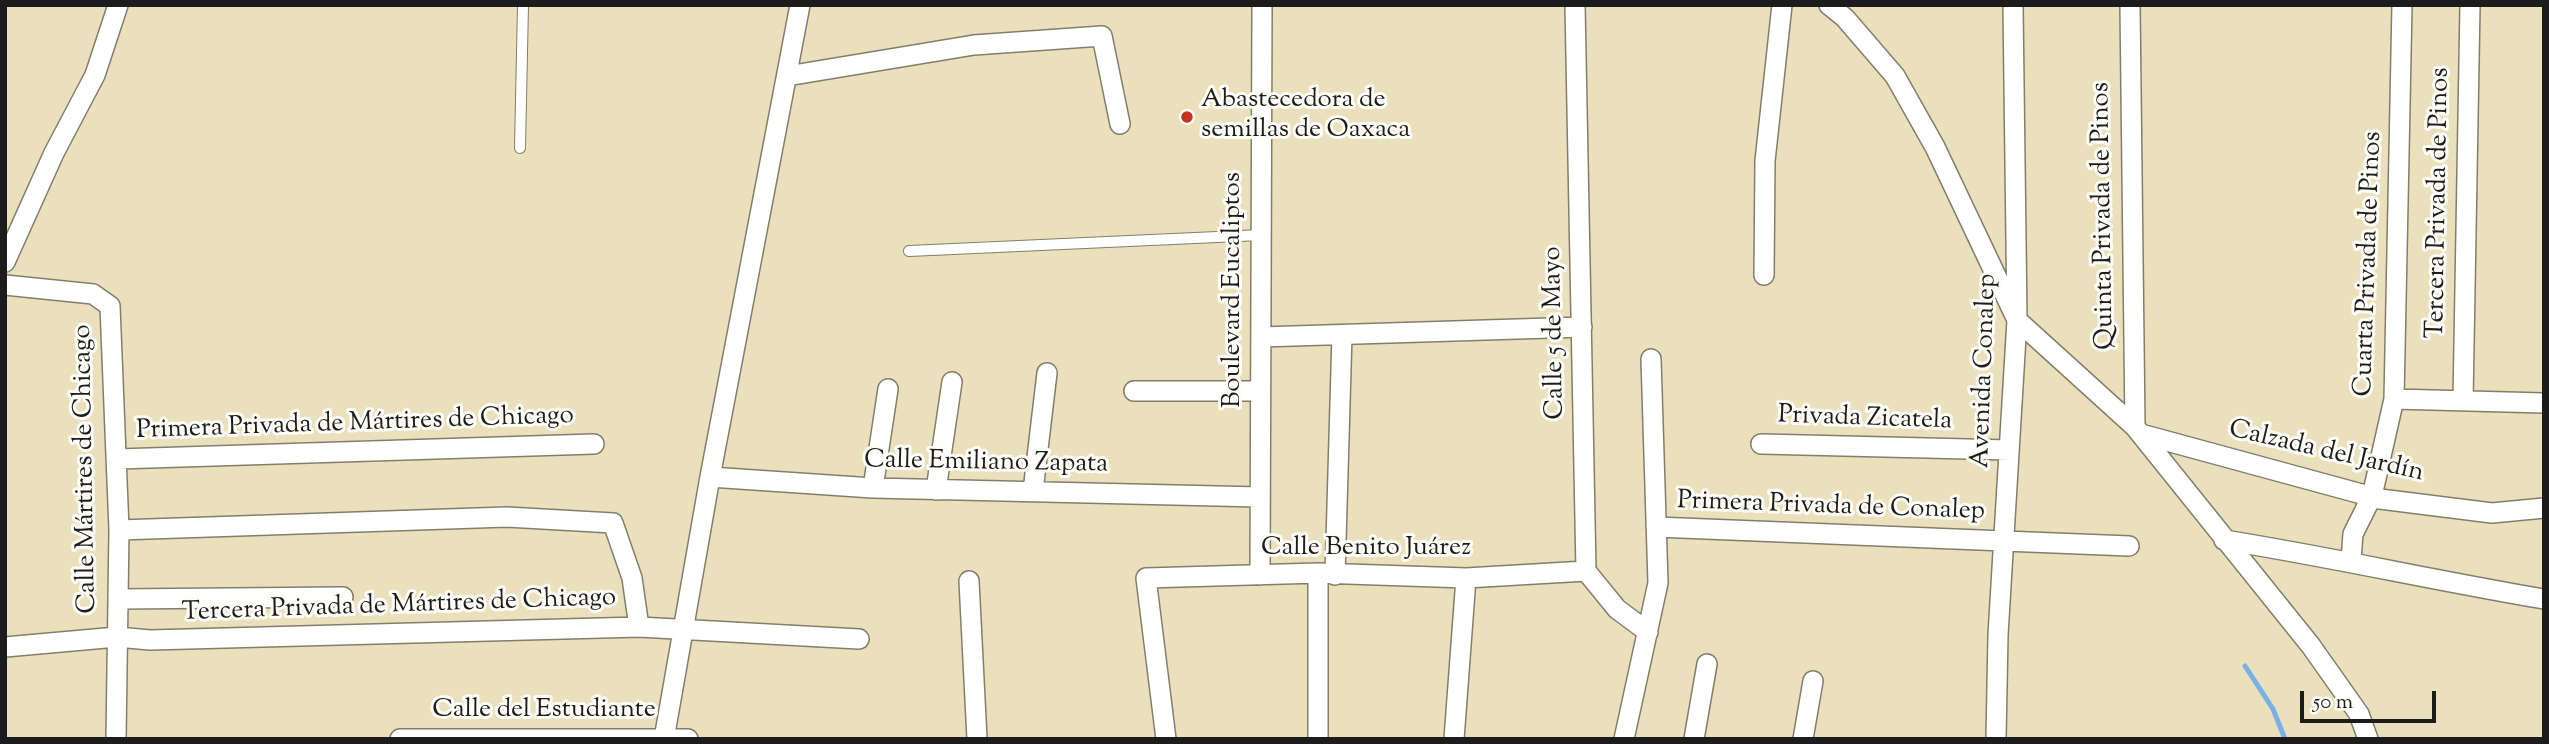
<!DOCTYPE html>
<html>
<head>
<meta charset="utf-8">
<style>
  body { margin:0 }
  #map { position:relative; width:2549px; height:744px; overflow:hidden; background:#eae0bc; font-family:"Sorts Mill Goudy",serif }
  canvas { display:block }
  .frame { position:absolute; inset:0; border:7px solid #1c1c1c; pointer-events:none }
  .scale { position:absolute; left:2300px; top:691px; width:136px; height:32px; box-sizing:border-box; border:4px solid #1c1c1c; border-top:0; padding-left:9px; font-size:21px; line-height:24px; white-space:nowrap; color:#1c1c1c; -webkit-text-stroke:5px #fdfcf7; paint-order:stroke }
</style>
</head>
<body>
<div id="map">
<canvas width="2549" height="744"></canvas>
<div class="frame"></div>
<div class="scale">50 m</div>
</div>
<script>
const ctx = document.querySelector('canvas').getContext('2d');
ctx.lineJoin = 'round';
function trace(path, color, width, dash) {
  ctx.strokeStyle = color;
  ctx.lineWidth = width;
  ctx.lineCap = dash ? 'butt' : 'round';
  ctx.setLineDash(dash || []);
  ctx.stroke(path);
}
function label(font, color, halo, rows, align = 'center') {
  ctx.font = font + ' "Sorts Mill Goudy",serif';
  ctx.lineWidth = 6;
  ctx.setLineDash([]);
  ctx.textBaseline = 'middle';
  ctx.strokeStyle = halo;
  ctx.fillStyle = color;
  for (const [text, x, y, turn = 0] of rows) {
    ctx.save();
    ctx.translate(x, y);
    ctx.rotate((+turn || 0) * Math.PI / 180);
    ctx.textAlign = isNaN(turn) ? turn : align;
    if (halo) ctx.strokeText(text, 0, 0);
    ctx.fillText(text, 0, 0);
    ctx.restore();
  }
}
trace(new Path2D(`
  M2245,666L2273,709L2285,739`), '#78b1e8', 5);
const lane = new Path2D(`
  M520,148L523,5
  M909,251L1261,235`);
const street = new Path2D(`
  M1575,5L1586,571L1617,609L1648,632
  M1829,5L1845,18L1895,76L1935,147L2017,320L2135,427L2311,646L2359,714L2368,739
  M2130,5L2135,427
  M787,76L974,45L1102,36L1120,124
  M5,262L54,153L95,75L118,5
  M1764,275L1765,161L1782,5
  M5,285L93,294L110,306L119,530L116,739
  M1261,337L1582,327
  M1134,391H1260
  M2394,399L2544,403
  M2463,401L2470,5
  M2141,434L2380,499L2492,513L2544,508
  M1761,444L2009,450
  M118,459L594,444
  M710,477L873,488L1260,497
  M873,488L888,389
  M936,490L952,382
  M1033,491L1047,373
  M1656,527L2129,546
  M119,530L507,517L613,523L632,578L639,627
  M2224,540C2331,557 2437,581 2544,599
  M2351,560L2353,534L2372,496L2394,399L2402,5
  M1318,573V739
  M1260,575L1262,5
  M1335,575L1342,335
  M969,581L977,739
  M118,599L343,597
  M5,647L117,637L150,640L639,627L859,639
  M400,739H688
  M664,739L710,477L800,5
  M1166,739L1146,578L1318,573L1466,578L1586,571
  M1454,739L1466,578
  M1624,739L1658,583L1651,359
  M1694,739L1707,664
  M1803,739L1813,681
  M1996,739L1998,635L2017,320L2013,5`);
trace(lane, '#837e6c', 12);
trace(street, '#837e6c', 22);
trace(lane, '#fff', 10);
trace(street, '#fff', 19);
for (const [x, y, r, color] of [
  [1187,117,7,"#c8321e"]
]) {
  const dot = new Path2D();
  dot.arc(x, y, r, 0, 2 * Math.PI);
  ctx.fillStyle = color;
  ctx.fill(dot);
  trace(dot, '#fdfcf7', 2.5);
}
label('26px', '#1c1c1c', '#fdfcf7', [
  ["Abastecedora de",1201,102],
  ["semillas de Oaxaca",1201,132]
], 'left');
label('26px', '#1c1c1c', '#fdfcf7', [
  ["Tercera Privada de Pinos",2440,203,-89],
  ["Quinta Privada de Pinos",2105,216,-91],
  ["Cuarta Privada de Pinos",2370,264,-88],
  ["Boulevard Eucaliptos",1235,290,-90],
  ["Calle 5 de Mayo",1556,333,-91],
  ["Avenida Conalep",1986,371,-88],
  ["Privada Zicatela",1865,420,2],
  ["Primera Privada de Mártires de Chicago",355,425,-2],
  ["Calzada del Jardín",2326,453,13],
  ["Calle Emiliano Zapata",986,464,1],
  ["Calle Mártires de Chicago",87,469,-91],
  ["Primera Privada de Conalep",1831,508,2],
  ["Calle Benito Juárez",1366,550],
  ["Tercera Privada de Mártires de Chicago",399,607,-2],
  ["Calle del Estudiante",544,712]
]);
</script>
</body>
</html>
